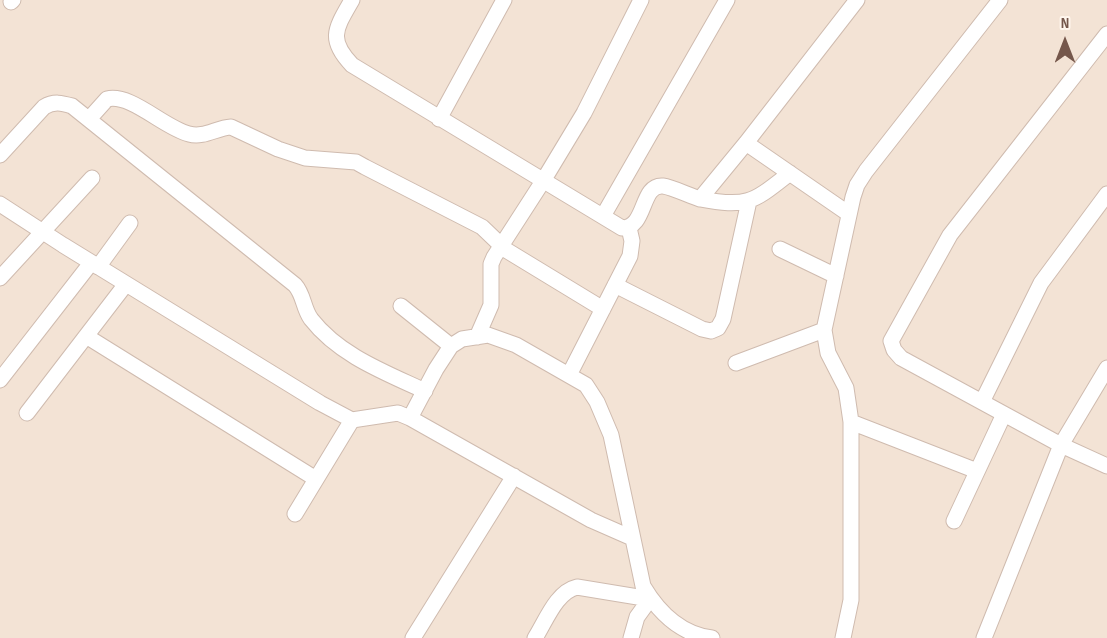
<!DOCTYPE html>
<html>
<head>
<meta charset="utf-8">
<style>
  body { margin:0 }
  #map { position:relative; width:1107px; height:638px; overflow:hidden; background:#fcf2e6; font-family:"Sofia Sans Condensed",sans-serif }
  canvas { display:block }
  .north { position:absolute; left:1035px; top:12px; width:60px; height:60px; -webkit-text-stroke:4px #fff6ed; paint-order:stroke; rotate:0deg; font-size:16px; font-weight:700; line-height:24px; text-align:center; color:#75574b }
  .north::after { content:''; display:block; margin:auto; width:21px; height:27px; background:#75574b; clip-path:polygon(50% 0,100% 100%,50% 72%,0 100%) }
</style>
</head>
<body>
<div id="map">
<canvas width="1107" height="638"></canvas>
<div class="north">N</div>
</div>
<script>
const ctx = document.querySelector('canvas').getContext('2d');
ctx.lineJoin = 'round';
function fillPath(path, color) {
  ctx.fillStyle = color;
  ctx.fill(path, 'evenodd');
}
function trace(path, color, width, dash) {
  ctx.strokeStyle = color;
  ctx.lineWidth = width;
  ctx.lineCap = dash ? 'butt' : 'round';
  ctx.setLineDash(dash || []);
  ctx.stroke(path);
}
fillPath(new Path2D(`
  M0,0H1107V638H0Z`), '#f3e3d5');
const minor = new Path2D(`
  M352,0C336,28 327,39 352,65L622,228C647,228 640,184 663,186C672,187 690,196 700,199L746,143L857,0
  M11,2L13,0
  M1107,34L950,235L891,341L894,350L901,358L1061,445L1107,466
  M89,119L107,99C131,93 164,128 189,134C204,138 216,128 231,127L278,149L305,158L356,162L365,167L482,227L506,250L603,309
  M439,119L504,0
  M746,143L849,214
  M0,155L44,107C54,101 62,103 72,106L295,285C304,295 303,308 311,319C339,355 384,372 425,391
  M700,199C748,208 753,202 790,173
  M0,204L63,245L320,403L352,420L398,413L410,418L591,520L632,538
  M603,216L727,0
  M780,249L836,276
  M98,267L130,223
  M0,278L92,178
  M615,285L702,329L711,331L718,328L723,319L749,201
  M401,306L451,346
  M86,336L316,479
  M477,337L491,305V264L494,257L543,181L584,113L641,0
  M736,363L824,330
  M569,375L630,256L632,241L629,228
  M0,380L91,263
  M982,402L1041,283L1107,194
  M27,413L126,284
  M410,418L436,369L451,346L462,339L488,335L516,345L586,385L597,402L611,435L643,586C659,613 680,634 712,638
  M851,422L977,471
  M295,514L352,420
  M954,521L1004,414
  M413,638L514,476
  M535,638C546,621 556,592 577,587L650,599L637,617L631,638
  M843,638L851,600V422L846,388L828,353L824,330L853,197L857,185L866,171L1000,0
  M984,638L1061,445L1107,368`);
trace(minor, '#cfbbaf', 17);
trace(minor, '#fff', 15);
</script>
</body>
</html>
